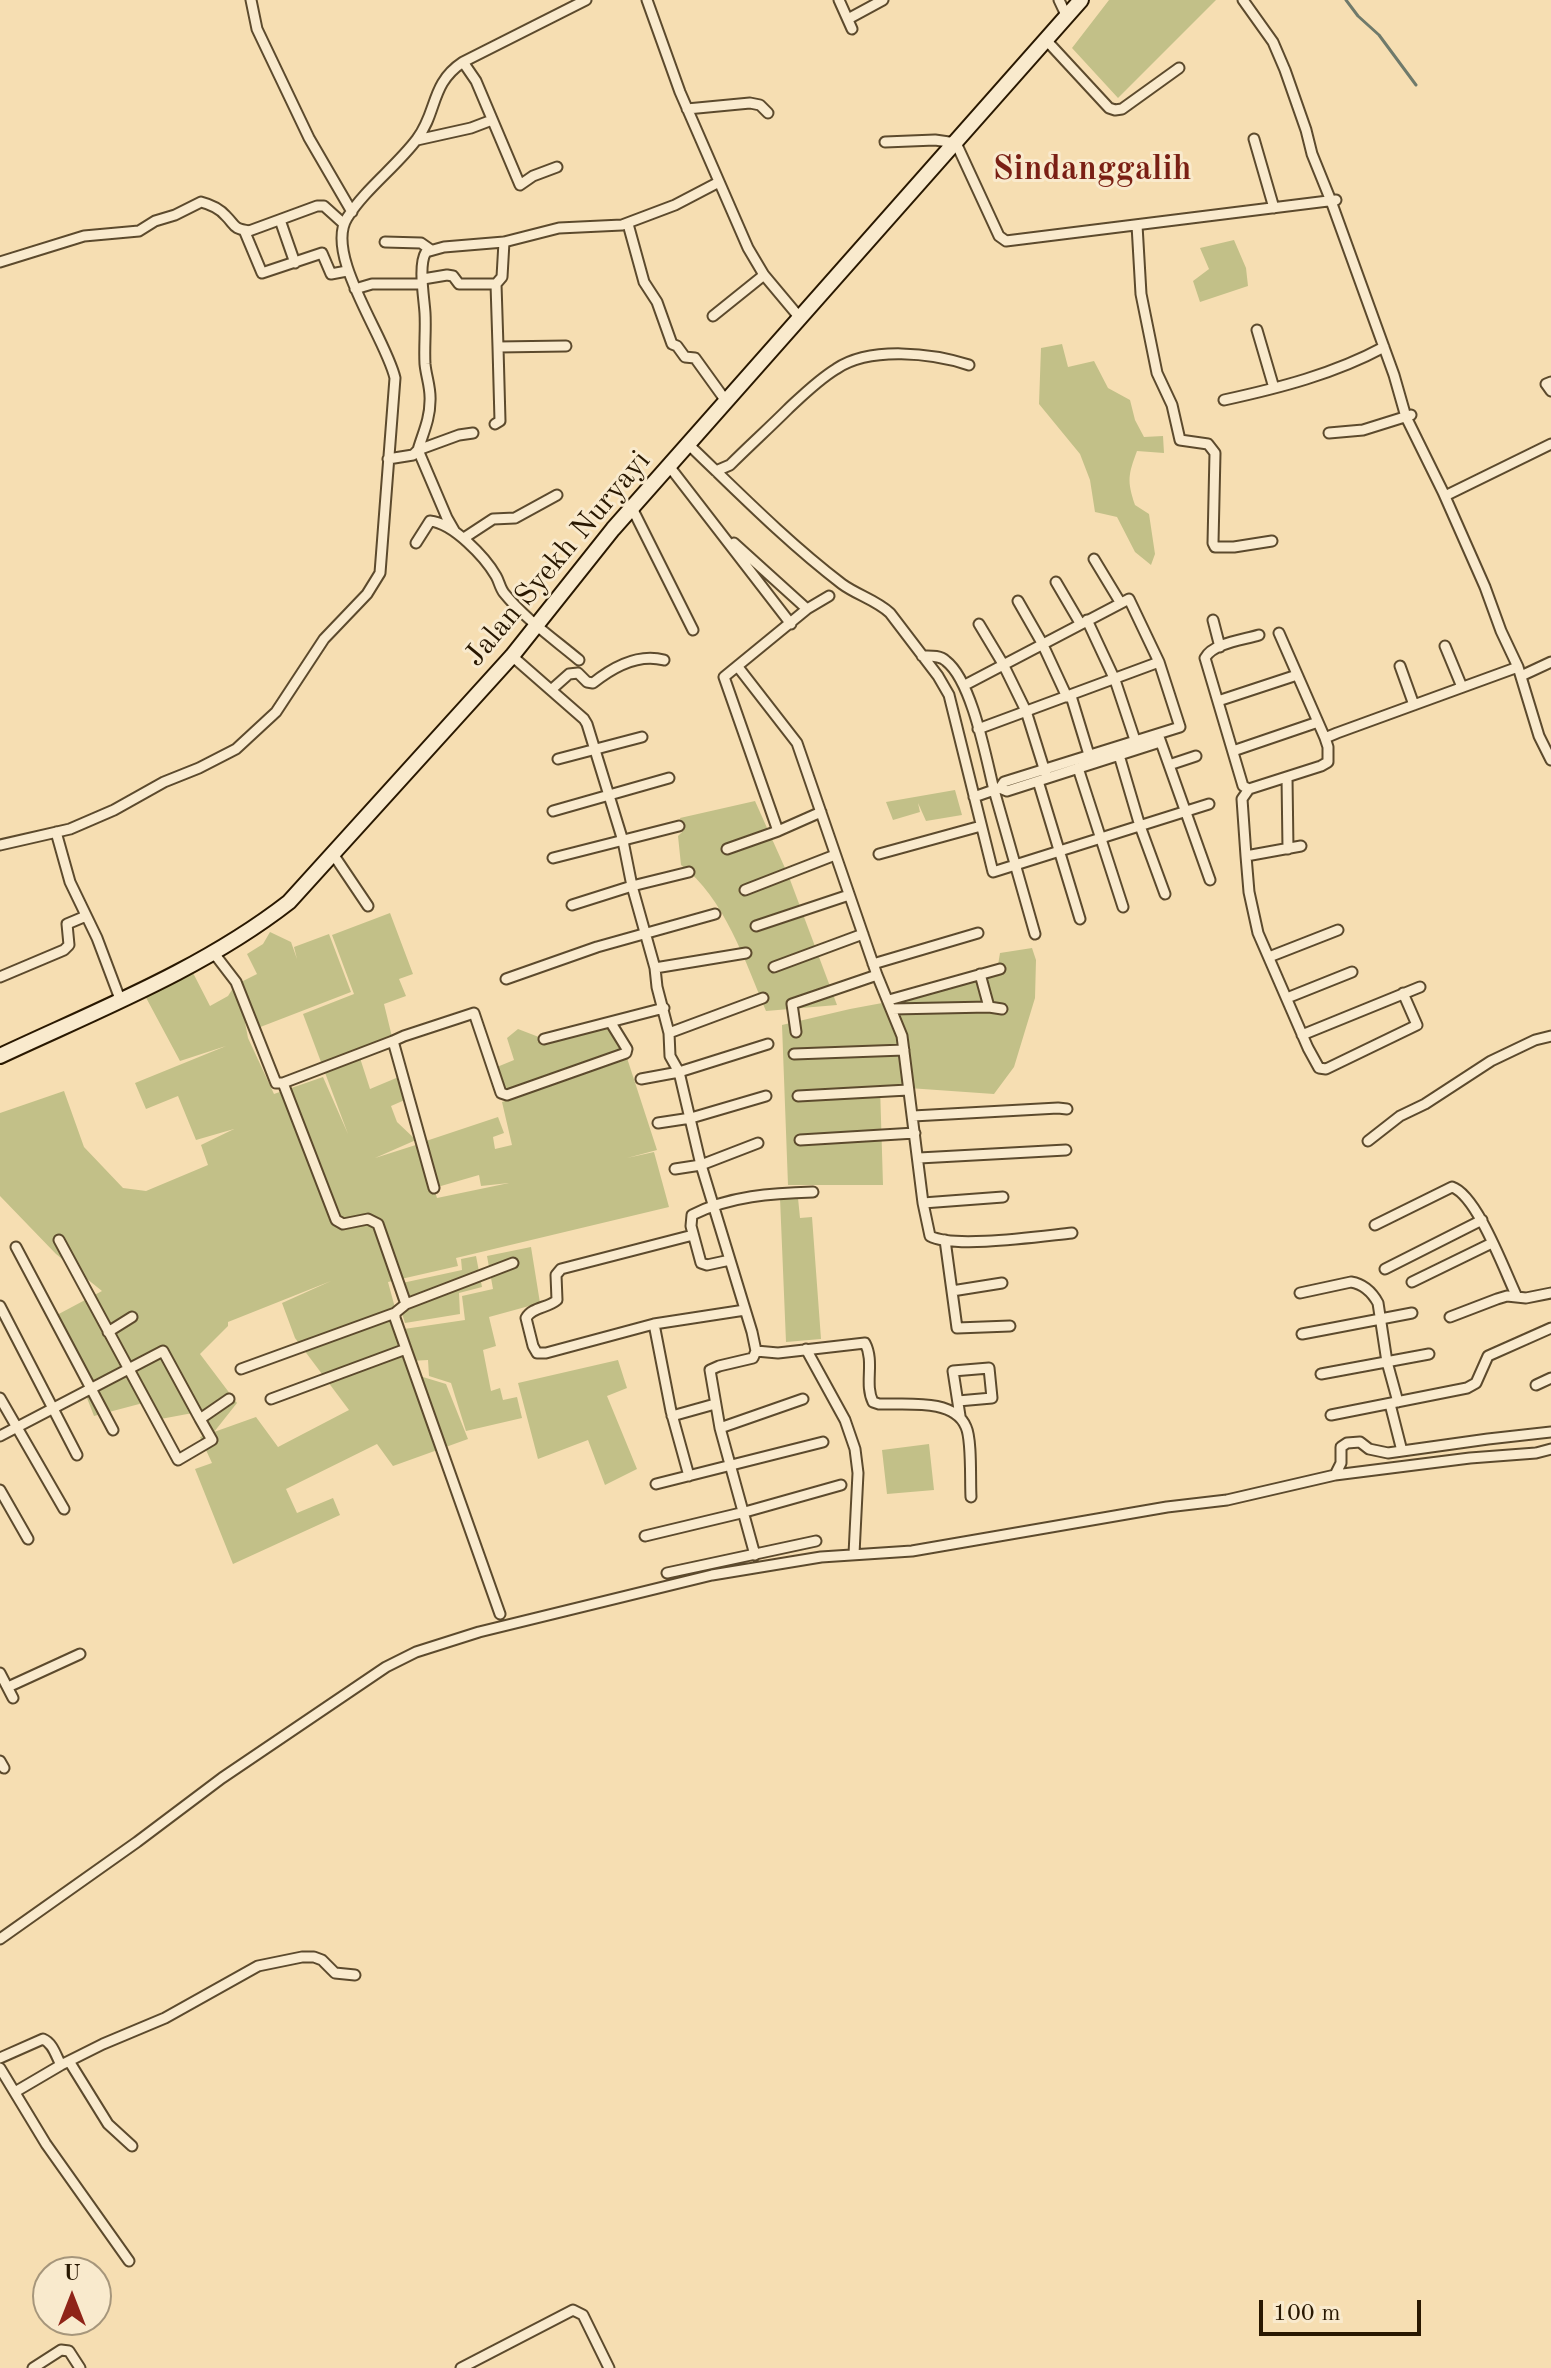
<!DOCTYPE html>
<html>
<head>
<meta charset="utf-8">
<style>
  body { margin:0 }
  #map { position:relative; width:1551px; height:2368px; overflow:hidden; background:#f6deb2; font-family:"Old Standard TT",serif }
  canvas { display:block }
  .north { position:absolute; left:32px; top:2256px; width:80px; height:80px; box-sizing:border-box; background:#f9eacd; border:2px solid #a6967b; border-radius:50%; rotate:0deg; font-size:22px; font-weight:700; line-height:32px; text-align:center; color:#291801 }
  .north::after { content:''; display:block; margin:auto; width:28px; height:36px; background:#8f2418; clip-path:polygon(50% 0,100% 100%,50% 72%,0 100%) }
  .scale { position:absolute; left:1259px; top:2300px; width:162px; height:36px; box-sizing:border-box; border:4px solid #291801; border-top:0; padding-left:10px; font-size:24px; line-height:28px; white-space:nowrap; color:#291801; -webkit-text-stroke:6px #f9eacd; paint-order:stroke }
</style>
</head>
<body>
<div id="map">
<canvas width="1551" height="2368"></canvas>
<div class="north">U</div>
<div class="scale">100 m</div>
</div>
<script>
const ctx = document.querySelector('canvas').getContext('2d');
ctx.lineJoin = 'round';
function fillPath(path, color) {
  ctx.fillStyle = color;
  ctx.fill(path, 'evenodd');
}
function trace(path, color, width, dash) {
  ctx.strokeStyle = color;
  ctx.lineWidth = width;
  ctx.lineCap = dash ? 'butt' : 'round';
  ctx.setLineDash(dash || []);
  ctx.stroke(path);
}
function label(font, color, halo, rows, align = 'center') {
  ctx.font = font + ' "Old Standard TT",serif';
  ctx.lineWidth = 6;
  ctx.setLineDash([]);
  ctx.textBaseline = 'middle';
  ctx.strokeStyle = halo;
  ctx.fillStyle = color;
  for (const [text, x, y, turn = 0] of rows) {
    ctx.save();
    ctx.translate(x, y);
    ctx.rotate((+turn || 0) * Math.PI / 180);
    ctx.textAlign = isNaN(turn) ? turn : align;
    if (halo) ctx.strokeText(text, 0, 0);
    ctx.fillText(text, 0, 0);
    ctx.restore();
  }
}
fillPath(new Path2D(`
  M1109,0H1216L1118,98L1072,48Z
  M1234,240L1246,268L1248,286L1200,302L1193,281L1209,269L1200,248Z
  M1062,344L1068,367L1094,361L1108,388L1130,400L1135,420L1144,437L1163,436L1164,453L1137,451C1128,475 1127,481 1135,505L1149,514L1155,554L1151,565L1135,552L1117,517L1095,512L1090,480L1080,454L1039,404L1041,348Z
  M955,790L962,815L926,821L918,803L920,812L893,820L886,802Z
  M755,801L789,877L837,1005L766,1011C746,963 724,897 681,865L678,836L684,830L680,818Z
  M390,913L413,974L399,979L406,996L384,1004L393,1041L360,1058L370,1089L401,1076L407,1099L391,1106L397,1122L416,1140L375,1158L422,1143L432,1177L426,1141L498,1117L504,1133L493,1137L495,1149L512,1145L502,1102L627,1058L657,1150L627,1158L654,1152L669,1207L456,1258L458,1266L388,1282L413,1374L446,1384L468,1439L393,1466L377,1444L286,1489L297,1513L333,1498L340,1515L233,1564L195,1469L212,1463L200,1437L212,1433L198,1412L150,1421L143,1403L94,1416L55,1316L102,1291L56,1254L0,1196V1113L64,1091L84,1147L123,1188L146,1191L208,1165L201,1145L234,1129L196,1140L178,1096L146,1109L135,1083L226,1046L180,1061L143,992L191,969L210,1006L228,996L235,985L257,974L247,954L263,944L270,932L291,942L297,959L294,947L329,934L351,992L250,1031L244,1017L248,1038L274,1094L323,1077L348,1134L303,1014L354,994L332,935ZM479,1175L481,1186L509,1183L437,1198L434,1188ZM331,1281L282,1303L295,1338L349,1410L278,1447L256,1417L214,1432L237,1403L200,1354L228,1326V1322Z
  M1032,948L1036,960L1035,998L1014,1067L994,1094L880,1086L883,1185H788L782,1025L850,1009L920,996L998,965L1000,953Z
  M608,1026L625,1051L504,1092L497,1067L514,1060L507,1038L518,1029L544,1039Z
  M780,1198H798L800,1218L812,1217L821,1339L786,1342Z
  M531,1247L540,1303L489,1317L496,1346L483,1350L491,1391L500,1388L503,1400L517,1397L522,1418L466,1431L451,1383L429,1376L428,1360L411,1361L404,1329L465,1320L462,1296L493,1289L487,1256Z
  M476,1256L482,1287L459,1293L460,1314L405,1323L393,1285L462,1270L461,1259Z
  M618,1360L627,1388L607,1396L637,1469L605,1485L588,1440L538,1459L518,1383Z
  M929,1444L934,1490L887,1494L882,1450Z`), '#c2c088');
trace(new Path2D(`
  M1346,0L1358,16L1379,35L1416,85`), '#6f7a6b', 3);
const street = new Path2D(`
  M251,0L257,29L309,138L352,212
  M647,0L680,92L748,248L764,275L800,318
  M839,0L852,29
  M1059,0L1067,17
  M1243,0L1273,42L1285,70L1306,130L1312,154L1331,201L1394,375L1406,417L1443,492L1485,587L1501,631L1518,667L1539,736L1551,760
  M848,19L883,0
  M1047,41L1109,108L1115,110L1122,109L1179,68
  M463,62L476,81L520,185L533,176L557,167
  M687,109L750,103L760,105L768,113
  M1254,139L1274,208
  M417,140L471,128L492,120
  M885,142L935,140L956,143L999,236L1006,241L1336,200
  M280,220L295,263
  M628,224L644,282L657,302L672,344L677,346L685,357L695,358L726,401
  M1137,225L1141,294L1157,373L1172,405L1180,440L1208,444L1215,453L1213,543L1215,547H1234L1272,541
  M244,230L262,273L322,253L331,274L347,271
  M385,242L421,243L431,250
  M0,262L84,236L139,231L155,221L175,215L201,202C209,204 220,209 226,216C236,226 232,228 249,231L317,206H324L344,224
  M423,279L447,275L453,276L459,284H496L502,277L504,242
  M496,284L498,347L566,346
  M355,289L372,284H420
  M713,316L764,275
  M1257,330L1274,388
  M1551,382L1546,384L1551,391
  M1224,400C1279,388 1334,374 1384,347
  M495,424L500,421L498,347
  M1329,433L1363,430L1411,415
  M688,444C738,492 787,542 842,584C857,595 876,600 890,613L938,676L949,695L993,872L1209,804
  M388,459L413,455L418,450L459,435L473,433
  M669,466L791,624
  M716,471L730,465C749,446 769,428 788,409C803,395 818,380 836,369C870,346 932,353 969,365
  M1445,496L1551,444
  M632,508L693,630
  M455,532L447,518L418,450C423,433 430,419 430,401C431,388 426,376 425,364C424,347 426,330 425,313C424,297 418,265 426,252L444,247L504,242L559,228L622,225L675,205L719,182
  M464,538L493,519L515,518L557,495
  M416,543L430,521C453,523 485,557 496,576C499,581 500,588 504,593C525,619 554,639 579,660
  M734,543L807,609
  M1094,559L1120,602
  M1056,582L1080,623
  M1018,601L1042,643L1067,697
  M1087,620L1115,680L1137,746
  M1213,620L1220,647
  M979,624L1003,664L1026,711L1047,778
  M1279,633L1325,738
  M1445,646L1462,687
  M512,656L584,719L587,724L623,841L632,886L655,968L657,987L669,1033L670,1056L679,1072L701,1165L752,1332L756,1351L753,1358L719,1366L710,1370L720,1428L755,1555
  M922,656C930,656 940,655 946,661C972,681 986,758 994,790L974,797
  M1400,666L1414,705
  M738,667L797,743L877,975L902,1036L923,1203L930,1236C953,1249 1042,1236 1072,1233
  M1521,676L1551,662
  M965,685L1129,599L1159,662L1180,727L1004,782L1000,788L994,790L1035,934
  M551,690L569,674L578,673L587,682L593,683C613,667 638,653 664,660
  M1071,696L1090,758
  M1218,701L1297,675
  M978,729L1159,662
  M1159,737L1210,880
  M1233,751L1318,722
  M1119,755L1140,826L1165,894
  M558,759L642,737
  M1169,765L1196,756
  M1078,768L1123,907
  M1287,777L1288,849
  M1038,781L1080,919
  M1000,788L1007,791L1160,742
  M1249,789L1243,786L1205,658C1213,643 1243,640 1259,635
  M553,811L669,778
  M778,831L724,677L807,609L829,596
  M56,832L70,882L97,938L120,999
  M0,845L70,829L114,810L164,782L199,768L236,749L276,712L324,639L367,594L380,573L395,378C386,338 324,255 347,218C366,188 396,167 417,139C438,111 430,84 463,62L586,0
  M1301,846L1246,856L1242,799L1249,789L1321,766L1328,762V747L1325,738L1337,733L1518,667
  M727,849L778,831L821,812
  M333,854L368,906
  M879,854L981,826
  M1246,856L1249,892L1258,933L1308,1048L1319,1068L1326,1069L1417,1025L1403,993
  M553,858L679,826
  M745,890L835,855
  M572,905L632,886L689,872
  M756,926L849,895
  M213,952L236,982L276,1083H283L393,1041
  M1269,957L1338,930
  M873,964L978,933
  M774,967L863,934
  M655,968L746,953
  M980,974L989,1007
  M0,977L64,950L69,945L67,924L86,916
  M506,979L597,947L715,914
  M1287,998L1352,972
  M889,1000L1000,969
  M892,1009L989,1007L1002,1009
  M796,1032L792,1004L877,975
  M669,1033L763,998
  M1302,1035L1420,987
  M544,1039L664,1008
  M794,1054L904,1050
  M641,1079L679,1072L768,1044
  M283,1083L336,1220L343,1224L368,1219L378,1224L406,1304
  M798,1096L908,1090
  M913,1116L1058,1108L1067,1109
  M658,1123L691,1118L766,1096
  M800,1140L915,1133
  M1368,1141L1400,1116L1425,1104L1491,1061L1535,1040L1551,1036
  M919,1158L1066,1150
  M675,1169L701,1165L758,1143
  M434,1188L393,1041L404,1036L474,1013L501,1093L507,1095L626,1053L627,1049L611,1023
  M923,1203L1003,1197
  M1375,1225L1452,1187C1477,1195 1505,1272 1517,1297
  M693,1235L561,1269L556,1275L557,1300C548,1308 532,1307 526,1318L533,1346L537,1353H546L654,1324L745,1310
  M59,1240L178,1460L212,1440L200,1419
  M945,1240L957,1328L1010,1326
  M16,1247L113,1430
  M730,1260L707,1265L701,1263L691,1226L692,1215C729,1196 773,1193 813,1192
  M1385,1269L1482,1220
  M1412,1282L1492,1243
  M952,1291L1002,1283
  M1300,1293L1351,1282C1363,1284 1372,1292 1378,1303L1387,1362L1398,1402
  M0,1306L77,1455
  M1450,1317L1497,1299L1507,1296L1526,1298L1551,1293
  M654,1324L671,1411L689,1476
  M108,1332L132,1317
  M1302,1334L1412,1313
  M806,1349L845,1420L855,1449L858,1473L854,1554
  M756,1351L778,1353L865,1343C875,1362 864,1384 873,1402L879,1404C906,1405 954,1398 966,1427C972,1440 970,1480 971,1497
  M241,1369L395,1313
  M1321,1374L1429,1354
  M1536,1385L1551,1378
  M0,1398L64,1509
  M271,1399L406,1349
  M958,1401L992,1398L989,1368L953,1371L960,1416
  M1390,1404L1402,1451
  M1331,1415L1467,1388L1476,1383L1488,1356L1551,1328
  M672,1416L715,1404
  M720,1428L803,1399
  M0,1436L163,1351L200,1419L229,1399
  M1335,1475L1341,1463V1447L1347,1443L1360,1442L1369,1449L1388,1453L1488,1439L1551,1432
  M656,1484L823,1442
  M0,1490L28,1539
  M645,1536L745,1512L841,1485
  M667,1573L816,1541
  M500,1614L395,1318V1313L406,1304L513,1263
  M0,1673L13,1698
  M8,1687L80,1654
  M0,1761L4,1768
  M0,1939L137,1842L222,1778L386,1667L416,1652L479,1632L712,1575L821,1557L912,1551L1167,1507L1227,1500L1335,1475L1470,1458L1536,1453L1551,1449
  M0,2058L43,2039C53,2043 56,2056 61,2065L103,2044L165,2018L258,1966L302,1957H314L322,1960L335,1973L355,1975
  M69,2061L108,2124L132,2146
  M0,2068L46,2144L129,2261
  M15,2092L61,2065
  M33,2368L61,2350L69,2351L80,2368
  M461,2368L573,2310L583,2315L609,2368`);
const secondary = new Path2D(`
  M0,1056C98,1010 203,969 289,902L512,656L613,529L1081,0`);
trace(street, '#5c4a2d', 13);
trace(secondary, '#291801', 18);
trace(street, '#f9eacd', 9);
trace(secondary, '#f9eacd', 14);
label('30px', '#291801', '#f9eacd', [
  ["Jalan Syekh Nuryayi",558,559,-50]
]);
label('bold 34px', '#7a1f14', '#f9eacd', [
  ["Sindanggalih",1092,170]
]);
</script>
</body>
</html>
